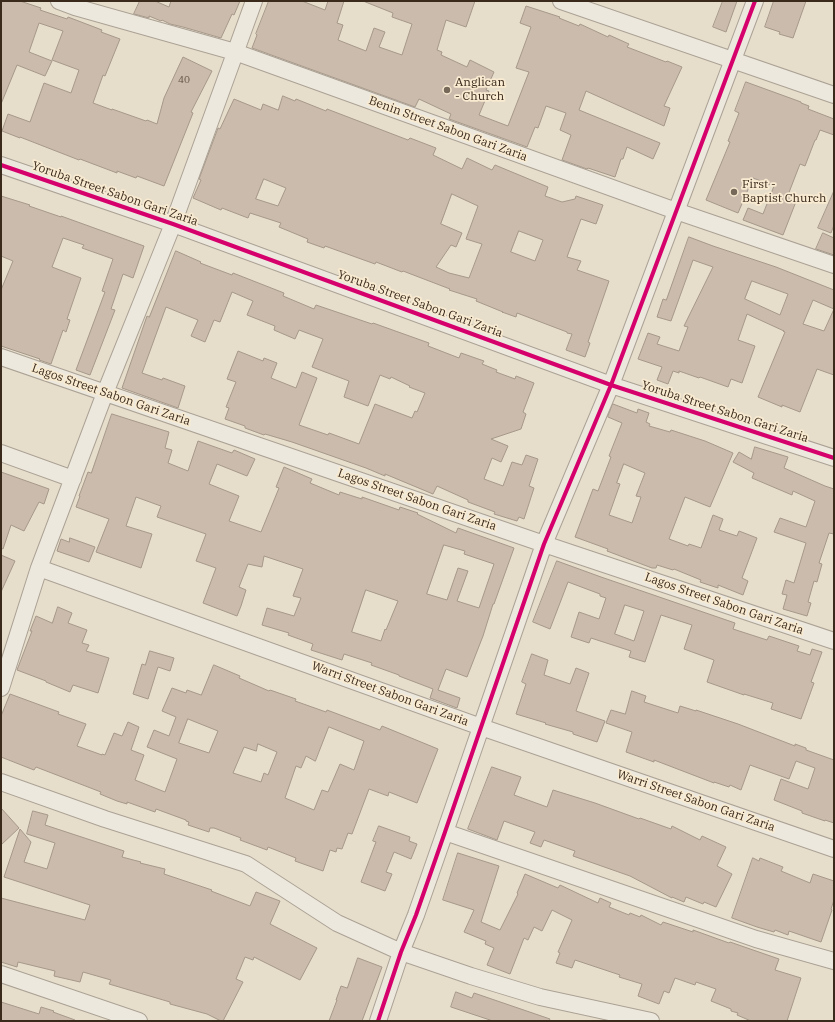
<!DOCTYPE html>
<html>
<head>
<meta charset="utf-8">
<style>
  body { margin:0 }
  #map { position:relative; width:835px; height:1022px; overflow:hidden; background:#e6ddcb; font-family:"IBM Plex Serif",serif }
  canvas { display:block }
  .frame { position:absolute; inset:0; border:2px solid #3a2a1c; pointer-events:none }
</style>
</head>
<body>
<div id="map">
<canvas width="835" height="1022"></canvas>
<div class="frame"></div>
</div>
<script>
const ctx = document.querySelector('canvas').getContext('2d');
ctx.lineJoin = 'round';
function fillPath(path, color) {
  ctx.fillStyle = color;
  ctx.fill(path, 'evenodd');
}
function trace(path, color, width, dash) {
  ctx.strokeStyle = color;
  ctx.lineWidth = width;
  ctx.lineCap = dash ? 'butt' : 'round';
  ctx.setLineDash(dash || []);
  ctx.stroke(path);
}
function label(font, color, halo, rows, align = 'center') {
  ctx.font = font + ' "IBM Plex Serif",serif';
  ctx.lineWidth = 3.5;
  ctx.setLineDash([]);
  ctx.textBaseline = 'middle';
  ctx.strokeStyle = halo;
  ctx.fillStyle = color;
  for (const [text, x, y, turn = 0] of rows) {
    ctx.save();
    ctx.translate(x, y);
    ctx.rotate((+turn || 0) * Math.PI / 180);
    ctx.textAlign = isNaN(turn) ? turn : align;
    if (halo) ctx.strokeText(text, 0, 0);
    ctx.fillText(text, 0, 0);
    ctx.restore();
  }
}
const building = new Path2D(`
  M1,1H20L41,8L40,10L67,19L68,17L102,30L101,32L120,39L105,76L103,75L93,103L112,110V109L146,121L147,120L157,124L164,98L183,57L212,71L191,112L193,113L164,186L137,176L136,178L117,171V173L80,159L79,160L20,137V138L2,131L8,114L30,122L44,83L71,93L79,70L52,60L63,31L39,23L29,52L52,61L45,76L17,65L1,104Z
  M140,1H155L169,7L171,1H240L234,15L232,14L221,38L183,27L170,24L162,20L161,21L149,16V18L134,14Z
  M269,1H302L325,10L328,1H344L337,23L343,25L338,40L366,51L374,28L385,32L379,47L402,55L412,24L392,17L393,13L363,1H475L466,27L446,20L437,50L442,52L441,55L467,67L470,60L494,72L486,90L489,91L479,115L508,126L529,72L516,68L531,27L520,23L526,6L560,17L559,18L579,26L580,24L608,37L609,35L629,44L627,47L666,62L667,61L682,67L664,106L670,108L664,126L586,91L579,110L660,143L653,159L627,147L623,159H621L615,177L588,168L587,169L562,160L571,135L560,130L566,113L546,106L538,128L535,127L527,147L449,119L451,114L419,99L415,107L252,48L257,35L256,34Z
  M723,1H737L726,32L713,27Z
  M774,1H806L793,38L779,34L780,32L765,27Z
  M746,82L801,102V103L809,106L808,109L834,119V135L820,130L816,140H815L805,166L800,164L788,195L797,199L783,235L743,220L748,208L763,214L774,186L753,178L738,213L706,200L730,142L728,141L739,113L735,111Z
  M283,96L295,101L296,99L326,111L327,109L408,140L410,138L436,148L433,155L462,169L467,158L492,170L495,165L548,187L545,196L562,202L575,199L576,196L603,205L596,224L581,219L567,257L581,261L577,270L609,281L588,342L590,343L585,357L566,350L572,334L567,333V332L517,313L516,317L502,312H503L476,301L477,299L449,290L450,289L403,271L402,272L376,262L375,264L325,246L324,248L307,242L308,239L279,227L281,223L250,213L248,218L222,208L221,210L193,198L201,180L199,179L218,128L220,129L234,99L261,110L263,104L278,110ZM264,179L286,188L278,206L256,199ZM452,194L478,206L466,239L482,244L469,278L449,273L436,267L451,245L456,247L462,233L441,224ZM519,231L543,240L535,261L511,252Z
  M834,191V225L831,233L818,228Z
  M1,196L30,205L29,206L61,217V216L144,246L133,278L123,274L111,309L115,310L90,375L76,370L105,292L102,291L113,259L82,248L84,245L63,238L52,267L81,278L67,319L70,320L66,332L63,330L51,364L39,360L40,359L1,346V290L13,261L1,256Z
  M823,233L834,238V255L816,249Z
  M689,237L713,246L776,267L834,290V309L813,300L803,324L824,331L834,309V375L817,369L800,412L782,405V407L758,397L785,332L783,331H784L747,314L738,340L755,346L742,383L731,379L728,387L700,377L699,378L679,371V373L673,371L668,384L657,380L662,367L638,359L648,333L660,337L657,344L679,351L688,327L684,326L713,267L693,260L671,321L657,317L663,299L666,300ZM752,281L788,294L780,315L745,299Z
  M176,251L201,262L200,263L232,275L233,273L284,293L283,296L314,309L316,305L372,324L373,323L429,343L428,346L459,358L461,353L484,361L482,364L497,370L496,372L515,379L516,376L534,383L523,412L526,414L521,429L491,439L508,446L501,462L492,458L484,479L503,486L512,462L522,465L526,455L538,459L529,486L534,488L524,519L519,517L517,521L494,514L495,512L468,502V500L437,486L433,494L385,474V476L366,468L292,442L265,434L264,435L245,428V426L225,419L229,408L226,407L236,382L227,379L238,351L263,361L264,358L277,363L271,378L296,388L302,372L317,378L299,425L328,435L329,433L359,444L375,404L412,418L415,411L417,412L425,393L409,387L410,386L391,377L390,379L380,375L368,406L344,397L349,381L312,367L323,339L299,330L295,339L274,330L275,326L247,315L253,301L232,292L220,322L214,320L205,342L191,336L198,320L166,307L142,373L162,380L163,378L185,386L178,408L122,388L147,316L149,317Z
  M613,404L637,413L638,409L649,413L646,422L650,424L649,426L670,432L671,430L705,441L733,453L710,507L685,497L669,539L688,546L689,544L701,548L713,515L723,519L719,530L737,536L739,531L757,538L742,578L748,581L743,595L718,585V588L700,582L701,580L674,569L673,570L657,565L656,568H652L607,551L608,549L575,537L593,489L598,491L611,457L609,456L622,423L608,417ZM624,464L645,473L636,496L641,497L632,523L609,515L620,484L617,483Z
  M112,414L169,432L165,448L172,450L168,463L188,471L198,441L232,453L234,450L255,459L247,476L217,464L209,484L239,496L229,521L261,532L279,488L276,487L284,467L312,479L310,483L339,495L340,492L362,499V497L399,510L400,507L418,513L417,514L456,533L458,528L514,548L494,604H493L483,636L467,677L446,669L438,690L460,698L457,708L430,698L433,689L399,676V675L371,665L372,663L344,654L342,660L311,650L313,644L288,635L289,633L262,625L267,608L294,616L301,598L293,596L303,569L264,556L262,567L248,564L239,587L246,590L241,606L237,616L203,603L216,568L196,561L206,534L157,517L161,506L158,505L136,497L126,526L152,534L141,568L96,552L109,519L76,507L80,496H79L88,472L91,473ZM444,545L465,551L464,554L494,564L479,608L457,601L468,571L458,568L447,600L427,594ZM366,590L398,601L386,630L385,629L381,641L352,632Z
  M755,447L788,457L784,468L825,486L834,489V534L829,533L819,563L822,564L817,582L814,581L808,602L811,603L807,616L783,609L787,595L782,594L786,580L794,583L806,543L774,532L780,518L806,527L815,501L793,491L792,495L752,478L754,473L733,462L739,452L751,459Z
  M1,472L49,489L44,504L39,502L24,531L11,525L3,549L1,548Z
  M70,538L95,547L89,562L57,551L61,539L69,542Z
  M1,555L15,561L1,592Z
  M557,561L601,577L735,623L733,629L767,640L769,636L799,646L797,651L810,655L812,649L822,652L811,682L814,683L801,719L771,709L773,703L744,694V695L707,682L714,660L684,649L692,625L661,615L645,662L629,657L631,651L591,638L589,643L571,637L579,612L599,619L606,598L600,596V594L568,582L550,629L533,622ZM625,605L644,611L634,641L615,634Z
  M58,607L72,613L68,623L87,630L82,643L89,645L86,651L109,658L98,693L73,685L70,692L46,682V681L17,670L32,631H30L36,616L52,623Z
  M150,651L174,658L170,671L158,667L148,699L133,694L142,664L145,665Z
  M532,654L548,660L544,675L570,684L576,668L589,673L576,711L605,721L597,742L573,734V732L545,724L546,723L516,714L526,684L522,682Z
  M214,665L240,676L239,678L269,691L270,690L296,699L295,701L326,712L327,710L380,730L382,726L438,749L417,803L389,792L388,796L369,789L352,834L348,833L342,849L337,848L336,852L330,850L323,871L295,861L296,858L268,847L267,850L240,840L241,838L214,828H210L209,832L188,825L189,822L186,821V820L156,809L155,812L127,802V804L117,801L100,794L101,792L36,767L34,770L1,757V716L10,694L59,712L58,714L86,724L77,746L102,755V754L105,755L114,733L122,736L128,722L139,727L131,750L144,755L135,780L165,792L177,759L147,747L154,730L169,736L176,717L162,711L172,688L186,693L187,690L201,695ZM188,719L218,731L209,753L179,743ZM329,727L364,741L354,770L340,764L328,792L322,790L314,810L285,798L296,766L301,768L306,756L315,761ZM258,744L277,752L268,775L264,773L261,782L233,773L244,747L256,751Z
  M632,691L646,696L644,702L678,713L680,706L696,711V710L738,724L795,746V744L806,748V750L834,760V823L825,820V821L802,813V811L774,800L781,779L808,789L815,768L796,761L789,779L750,765L741,790L730,785L729,787L714,782V783L654,760V762L626,752L632,732L606,723L611,710L625,714Z
  M492,767L521,777L514,795L547,807L553,790L595,803L639,819L640,818L671,829L672,826L700,840L702,836L726,847L717,866L732,874L716,907L704,902L703,904L686,897L684,902L672,897V898L630,876L573,856L575,851L544,840L541,847L530,843L535,832L504,821L497,840L468,829Z
  M1,808L19,828L1,845Z
  M33,811L48,815L45,825L124,851L122,857L141,862L140,863L165,869L164,874L212,890L211,891L250,906L256,892L280,901L270,924L317,948L300,980L254,957L253,960L245,957L236,979L243,982L223,1021H221L207,1014L170,1004V1002L109,984L111,980L83,972L80,982L54,976L55,971L18,962L17,967L1,962V898L85,920L90,905L4,877L20,829L31,842L24,862L47,869L55,843L27,834Z
  M379,826L410,837L409,841L417,844L411,859L394,852L386,872L392,874L385,891L361,882L376,842L373,841Z
  M458,853L499,866L481,922L500,930L518,894L517,893L525,874L558,888L560,885L598,903L600,898L611,903L609,907L629,915L630,913L640,917L641,915L661,925L663,922L693,932V930L729,943L730,942L779,959L775,970L801,978L787,1021H751L737,1015L738,1013L731,1011V1009L711,1001L716,989L696,982L695,985L675,978L669,993L664,991L659,1004L638,996L642,984L619,977L620,975L575,960L572,968L556,963L560,953L558,952L572,920L552,910L542,931L534,927L528,940L524,938L510,974L487,965L494,948L485,944L486,941L464,932L474,910L443,900Z
  M753,858L759,861L760,858L783,867L781,871L810,883L813,874L834,881V900L831,909L832,910L821,942L789,931L788,935L775,930L774,932L757,927L732,918Z
  M358,958L382,967L362,1021H329L337,1000H336L341,986L347,988Z
  M456,992L472,998L474,993L550,1019L549,1021H493L451,1007Z
  M1,1002L39,1014L41,1007L54,1011L53,1012L75,1020L74,1021H1Z`);
fillPath(building, '#cabbac');
trace(building, '#a6988a', 1);
const minor = new Path2D(`
  M59,1L75,7L235,52L676,211L834,265
  M561,1L834,95
  M1,165L173,224L611,385L834,458
  M1,357L544,544L834,641
  M1,453L73,479
  M39,568L481,727L834,849
  M1,688L39,568L105,393L173,224L254,1
  M1,782L105,819L246,864L337,923L401,952L471,976L540,997L651,1021
  M445,832L756,939L834,961
  M1,974L139,1021
  M378,1021L401,952L416,915L445,832L544,544L611,385L755,1`);
trace(minor, '#aba295', 18);
trace(minor, '#ede8de', 16);
trace(new Path2D(`
  M1,165L173,224L611,385L834,458
  M378,1021L401,952L416,915L445,832L544,544L611,385L755,1`), '#d6006c', 4);
for (const [x, y, r, color] of [
  [447,90,4,"#766959"],
  [734,192,4,"#766959"]
]) {
  const dot = new Path2D();
  dot.arc(x, y, r, 0, 2 * Math.PI);
  ctx.fillStyle = color;
  ctx.fill(dot);
  trace(dot, '#f8ebd1', 1.5);
}
label('10px', '#5e4e40', null, [
  ["40",184,80]
]);
label('12px', '#3a2a1c', '#f8ebd1', [
  ["Anglican",455,83],
  ["- Church",455,97],
  ["First -",742,185],
  ["Baptist Church",742,199]
], 'left');
label('12px', '#3a2a1c', '#f8ebd1', [
  ["Benin Street Sabon Gari Zaria",448,129,20],
  ["Yoruba Street Sabon Gari Zaria",115,194,19],
  ["Yoruba Street Sabon Gari Zaria",420,304,20],
  ["Lagos Street Sabon Gari Zaria",111,395,19],
  ["Yoruba Street Sabon Gari Zaria",725,412,18],
  ["Lagos Street Sabon Gari Zaria",417,500,19],
  ["Lagos Street Sabon Gari Zaria",724,604,19],
  ["Warri Street Sabon Gari Zaria",390,694,20],
  ["Warri Street Sabon Gari Zaria",696,801,19]
]);
</script>
</body>
</html>
